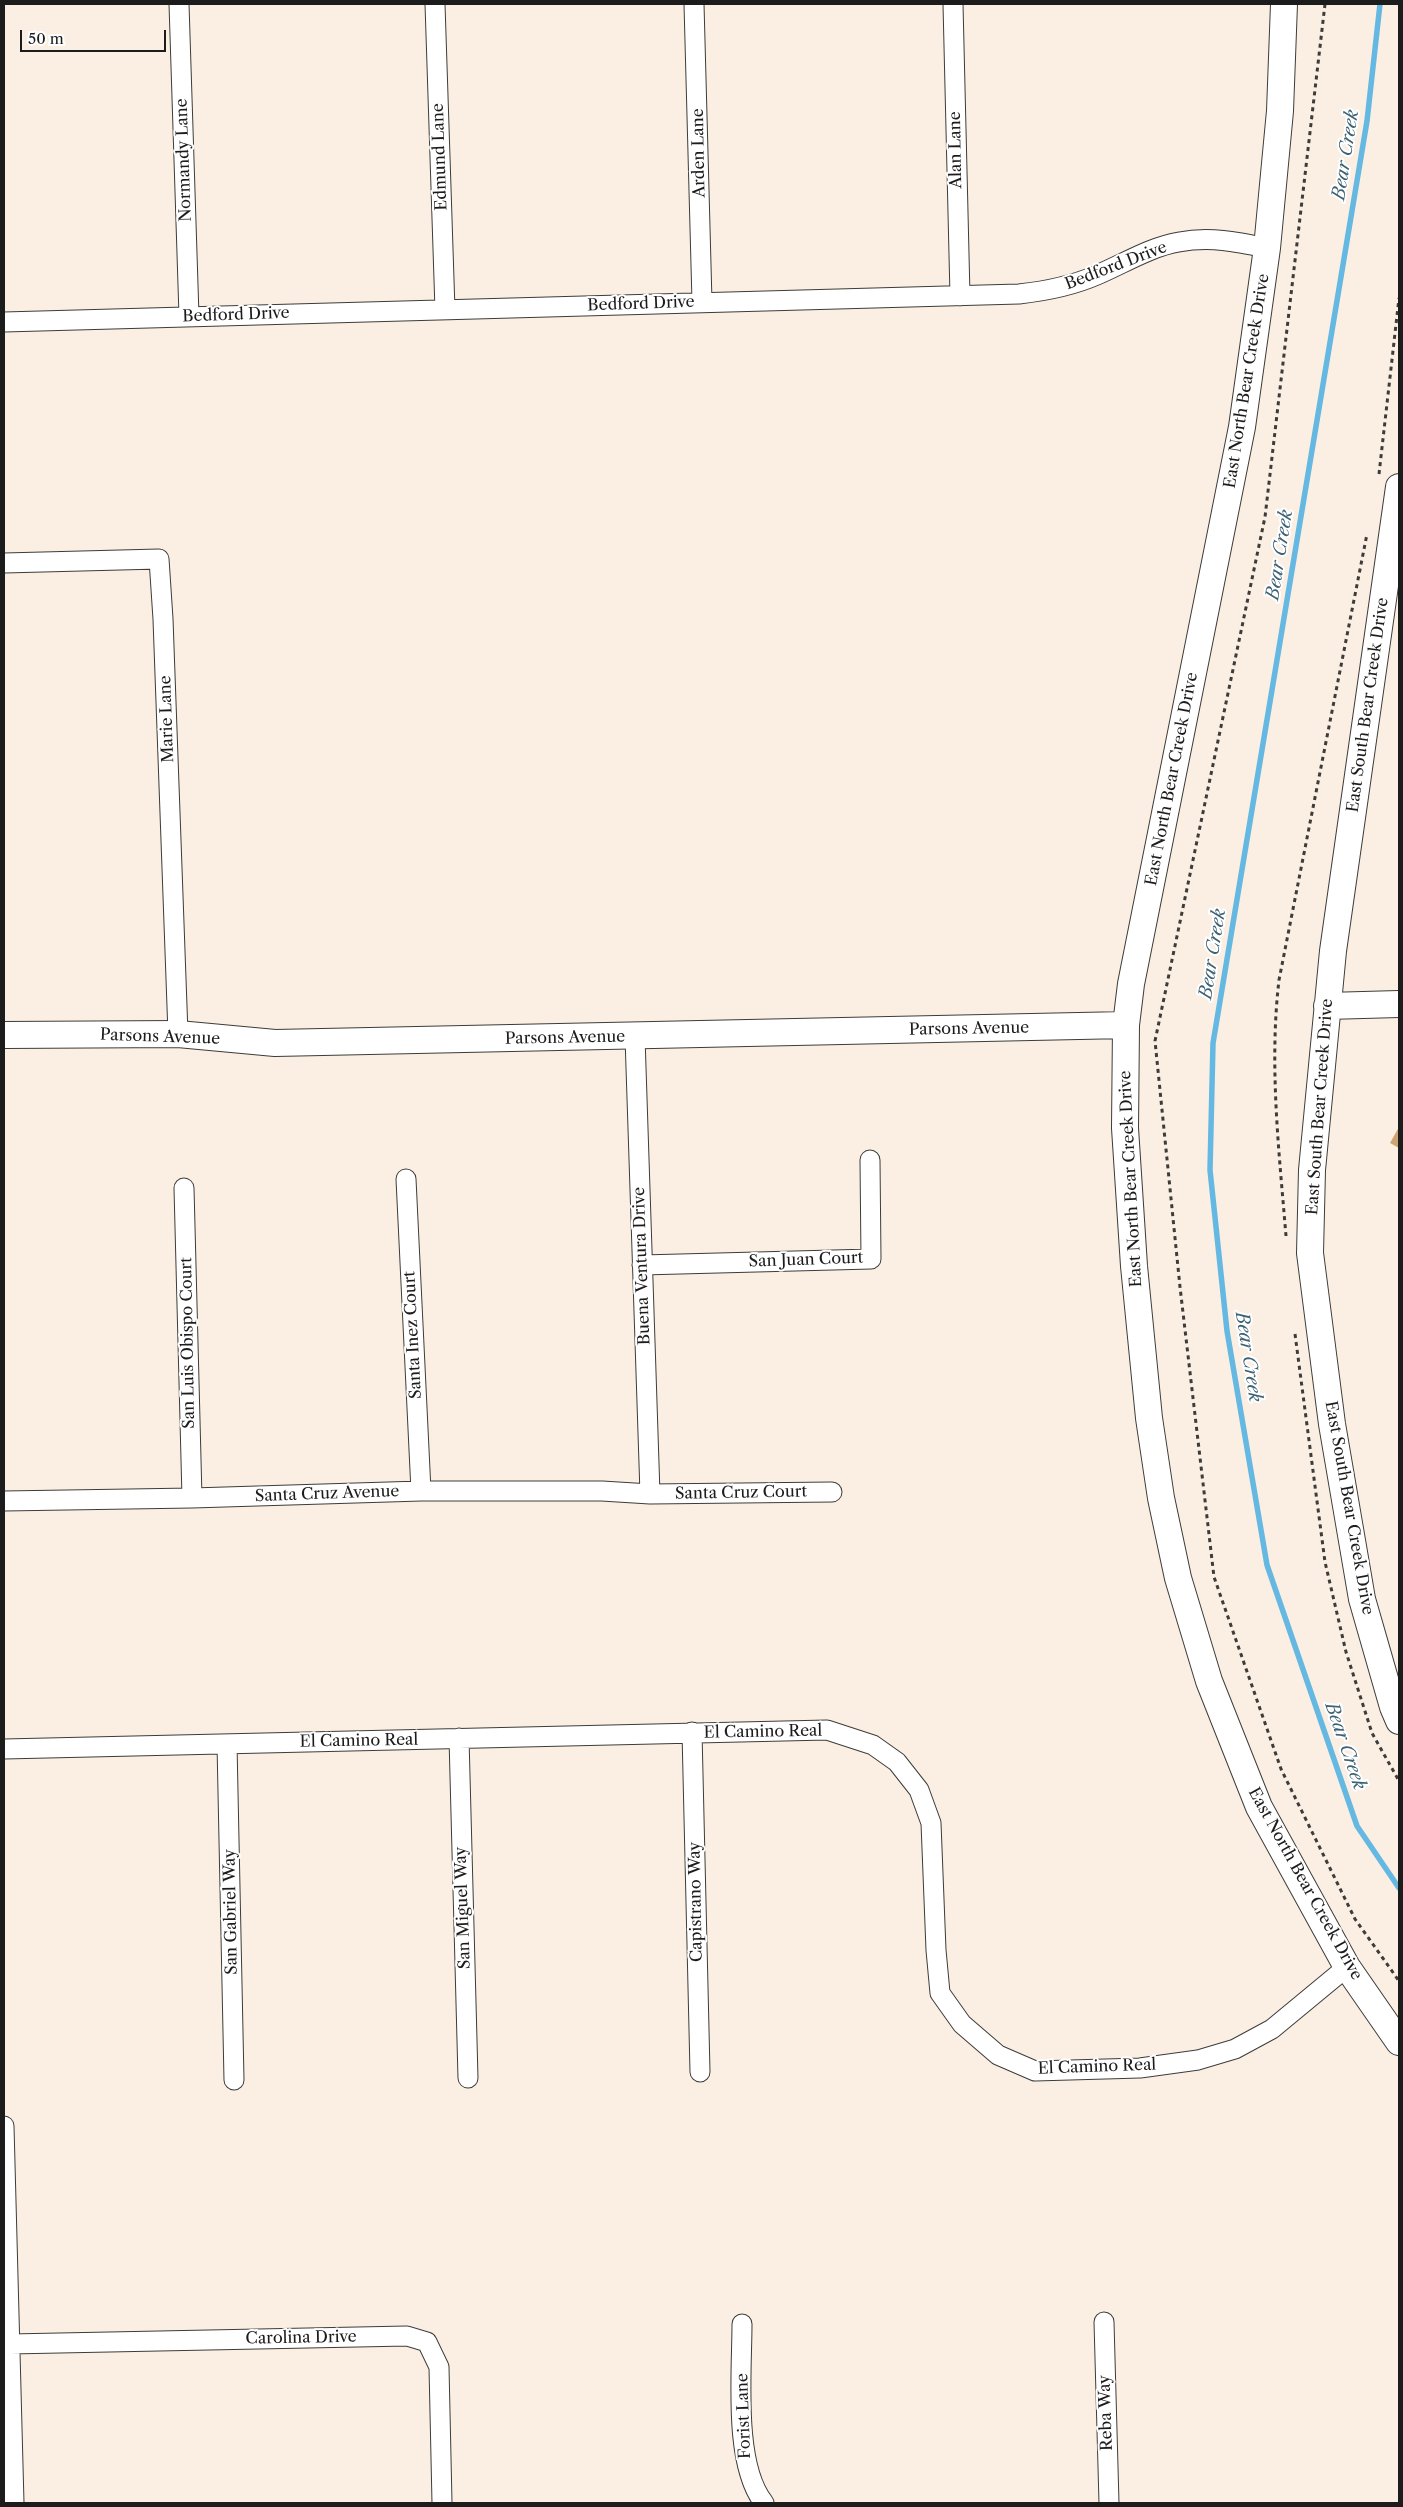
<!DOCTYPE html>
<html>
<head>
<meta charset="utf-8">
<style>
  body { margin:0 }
  #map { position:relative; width:1403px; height:2507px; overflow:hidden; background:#faefe2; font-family:"Libre Caslon Text",serif }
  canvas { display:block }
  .frame { position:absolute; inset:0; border:5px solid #1c1c1c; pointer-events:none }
  .scale { position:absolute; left:20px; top:30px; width:146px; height:22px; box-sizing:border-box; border:2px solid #1c1c1c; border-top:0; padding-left:6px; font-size:15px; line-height:18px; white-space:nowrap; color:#1c1c1c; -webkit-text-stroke:4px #fff; paint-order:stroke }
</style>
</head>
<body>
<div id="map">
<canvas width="1403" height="2507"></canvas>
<div class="frame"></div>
<div class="scale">50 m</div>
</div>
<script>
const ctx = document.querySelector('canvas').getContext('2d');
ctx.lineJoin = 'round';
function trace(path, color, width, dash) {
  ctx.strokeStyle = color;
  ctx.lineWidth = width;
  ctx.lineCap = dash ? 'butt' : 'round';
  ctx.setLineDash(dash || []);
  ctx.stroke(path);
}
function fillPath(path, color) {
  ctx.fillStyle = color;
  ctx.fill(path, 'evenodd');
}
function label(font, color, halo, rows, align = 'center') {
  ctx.font = font + ' "Libre Caslon Text",serif';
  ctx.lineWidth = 4;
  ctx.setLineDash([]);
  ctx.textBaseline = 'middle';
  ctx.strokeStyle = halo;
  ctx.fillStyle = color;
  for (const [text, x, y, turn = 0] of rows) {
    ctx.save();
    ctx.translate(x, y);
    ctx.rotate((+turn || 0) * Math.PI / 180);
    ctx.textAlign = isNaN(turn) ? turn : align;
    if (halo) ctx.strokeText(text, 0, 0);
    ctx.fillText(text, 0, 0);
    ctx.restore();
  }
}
trace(new Path2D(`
  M1380,4L1367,121L1213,1043L1210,1170L1227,1331L1267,1565L1357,1826L1399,1888`), '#65b8e1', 5.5);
fillPath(new Path2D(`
  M1399,1127V1148L1390,1143Z`), '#cea473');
const street = new Path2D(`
  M179,4L189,316
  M435,4L445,310
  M694,4L702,302
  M953,4L960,296
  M4,322L1019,294C1046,291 1072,286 1097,275C1125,263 1150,247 1179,242C1210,236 1238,242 1267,248
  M4,563L159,559L163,619L178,1034
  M635,1037L650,1494
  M406,1179L421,1491
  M184,1188L192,1498
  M642,1265L871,1259L870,1160
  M4,1501L192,1498L421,1491H602L650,1494L832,1492
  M692,1732L700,2072
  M459,1738L468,2078
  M227,1744L234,2080
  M4,1749L827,1730L873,1745L897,1762L919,1790L931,1823L936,1950L940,1993L962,2024L998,2055L1035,2071L1140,2068L1198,2060L1235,2049L1272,2029L1347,1967
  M4,2126L14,2503
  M1104,2322L1109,2503
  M742,2324C742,2373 733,2464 764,2503
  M10,2344L407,2336L427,2342L439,2367L442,2503`);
const secondary = new Path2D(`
  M1284,4L1280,111L1267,248L1242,427L1131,984L1126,1025L1125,1128L1134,1266L1149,1418L1161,1498L1178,1578L1209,1681L1259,1807L1347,1967L1399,2042
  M1399,487L1333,951L1312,1170L1310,1253L1332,1424L1362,1599L1393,1707L1399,1721
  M1327,1006L1399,1004
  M4,1035L178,1034L275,1043L1126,1025`);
trace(street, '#3d3c3a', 21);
trace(secondary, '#3d3c3a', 28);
trace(new Path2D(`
  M1325,4L1265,517L1155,1041L1180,1287L1214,1577L1281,1769L1355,1919L1399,1981
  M1379,474L1399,298
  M1286,1236C1279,1151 1269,1065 1279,980L1367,534
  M1295,1334L1325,1562L1346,1652L1372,1733L1399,1781`), '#3d3c3a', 3, [4, 4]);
trace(street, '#fff', 19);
trace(secondary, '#fff', 26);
label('16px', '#1c1c1c', '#fff', [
  ["Alan Lane",956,150,-91],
  ["Arden Lane",699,153,-91],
  ["Edmund Lane",440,157,-92],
  ["Normandy Lane",184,160,-92],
  ["Bedford Drive",1116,266,-21],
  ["Bedford Drive",641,304,-2],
  ["Bedford Drive",236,315,-2],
  ["East North Bear Creek Drive",1247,381,-81],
  ["East South Bear Creek Drive",1368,705,-82],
  ["Marie Lane",167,719,-92],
  ["East North Bear Creek Drive",1172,779,-79],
  ["Parsons Avenue",969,1029,-1],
  ["Parsons Avenue",160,1037,2],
  ["Parsons Avenue",565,1038,-1],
  ["East South Bear Creek Drive",1320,1107,-86],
  ["East North Bear Creek Drive",1131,1179,-93],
  ["San Juan Court",806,1260,-2],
  ["Buena Ventura Drive",642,1266,-92],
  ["Santa Inez Court",413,1335,-93],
  ["San Luis Obispo Court",188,1343,-91],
  ["Santa Cruz Court",741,1493,-1],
  ["Santa Cruz Avenue",327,1494,-2],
  ["East South Bear Creek Drive",1349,1508,80],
  ["El Camino Real",763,1732,-1],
  ["El Camino Real",359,1741,-1],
  ["East North Bear Creek Drive",1305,1884,61],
  ["Capistrano Way",696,1902,-91],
  ["San Miguel Way",463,1908,-92],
  ["San Gabriel Way",231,1912,-91],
  ["El Camino Real",1097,2067,-2],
  ["Carolina Drive",301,2338,-1],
  ["Reba Way",1106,2413,-92],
  ["Forist Lane",744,2416,-92]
]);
label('italic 18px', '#3d6275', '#fff', [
  ["Bear Creek",1346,155,-81],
  ["Bear Creek",1280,555,-81],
  ["Bear Creek",1213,954,-81],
  ["Bear Creek",1248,1357,81],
  ["Bear Creek",1345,1746,71]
]);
</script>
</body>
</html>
